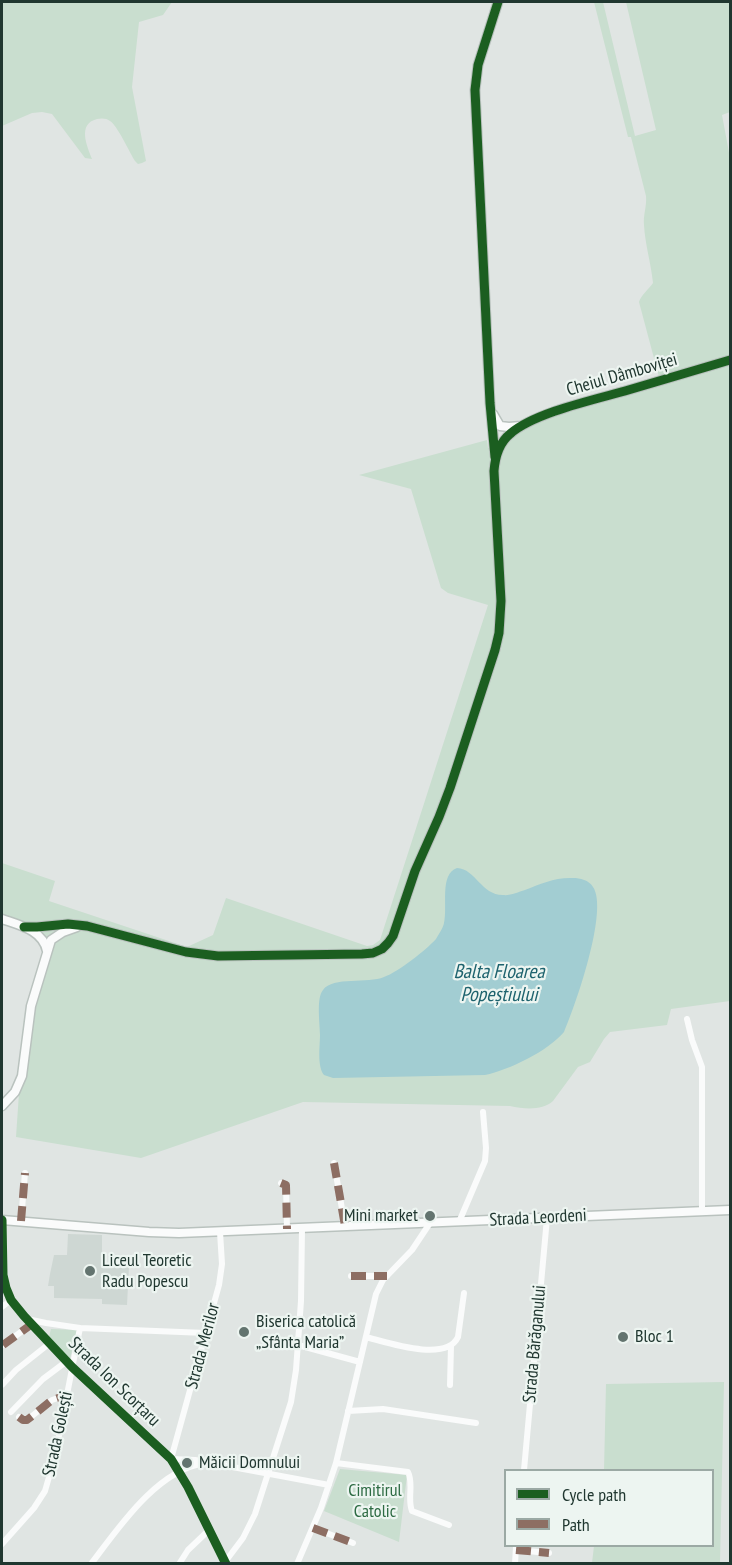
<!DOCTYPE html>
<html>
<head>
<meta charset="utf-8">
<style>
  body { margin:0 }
  #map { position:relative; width:732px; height:1565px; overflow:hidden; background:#e0e5e3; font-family:"PT Sans Narrow",sans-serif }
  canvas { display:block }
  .frame { position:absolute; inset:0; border:3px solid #203730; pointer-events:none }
  .legend { position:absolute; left:504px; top:1469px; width:210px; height:78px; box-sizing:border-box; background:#edf5f1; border:2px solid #9ba9a4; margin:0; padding:8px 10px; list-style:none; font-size:18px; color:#203730 }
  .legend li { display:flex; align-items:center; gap:12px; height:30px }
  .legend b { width:30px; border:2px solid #9ba9a4 }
</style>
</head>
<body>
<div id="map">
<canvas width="732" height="1565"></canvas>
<div class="frame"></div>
<ul class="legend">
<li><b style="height:8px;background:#1b5e20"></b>Cycle path</li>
<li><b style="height:8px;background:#8d6e63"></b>Path</li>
</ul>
</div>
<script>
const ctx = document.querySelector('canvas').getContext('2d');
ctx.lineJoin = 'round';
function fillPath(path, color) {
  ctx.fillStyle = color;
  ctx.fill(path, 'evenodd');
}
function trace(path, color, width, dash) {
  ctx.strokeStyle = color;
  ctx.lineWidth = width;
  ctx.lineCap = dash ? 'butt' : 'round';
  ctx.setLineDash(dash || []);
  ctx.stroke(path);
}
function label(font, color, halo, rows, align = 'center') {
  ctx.font = font + ' "PT Sans Narrow",sans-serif';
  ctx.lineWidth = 4.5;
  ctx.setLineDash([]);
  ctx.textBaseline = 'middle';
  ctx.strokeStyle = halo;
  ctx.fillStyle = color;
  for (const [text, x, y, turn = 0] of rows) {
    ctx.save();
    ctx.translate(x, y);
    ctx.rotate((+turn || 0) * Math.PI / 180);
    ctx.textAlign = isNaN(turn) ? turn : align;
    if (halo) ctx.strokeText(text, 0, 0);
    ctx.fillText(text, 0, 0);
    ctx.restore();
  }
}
fillPath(new Path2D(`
  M68,1234L102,1235V1267H129L127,1305L102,1304V1299L54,1298V1286H48L50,1274L54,1255H67Z`), '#ced7d3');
fillPath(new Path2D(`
  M2,2H172L163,15L139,22L132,87L146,161L142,163L138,164L135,161C130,153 117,125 110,121C107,118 101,118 97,119C77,124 87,146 92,159L85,158L52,114L42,112L32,113L2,126Z
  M594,2H603L635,136L656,130L626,2H730V112L722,115L730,158V356L659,377L639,302C641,295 649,289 653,283C651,263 645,244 644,225C643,215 647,206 646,196L631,137H628Z
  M730,365V1001L671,1009L667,1025L610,1032L604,1039L590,1062L578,1067L553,1101C542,1111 524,1109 510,1106L303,1102L141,1158L16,1137L19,1093L26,1074L32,1013L48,958L40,940L2,915V863L55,881L49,901L187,947L213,935L226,898L367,946L373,945L380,940L488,605L448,593L441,588L411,489L359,475L487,440L488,448L505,446C517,429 536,423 554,416Z
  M51,1329L77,1330L70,1359L49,1337Z
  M724,1382L720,1563H592L594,1546H712V1470H604L606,1384Z
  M340,1469L407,1475L399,1542L324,1511Z`), '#c9decf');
fillPath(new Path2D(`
  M457,868C476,869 481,895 503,895C510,896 518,892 525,890C540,884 556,877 573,878C580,878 589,880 593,887C609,910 575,1007 564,1032C548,1051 509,1070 485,1075L333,1078L324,1075C317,1066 320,1046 320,1035C320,1024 316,998 323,990C333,976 368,984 384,977C398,972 426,950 436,939C439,934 443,928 444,923C448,907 439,874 457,868Z`), '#a2cdd2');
const secondary = new Path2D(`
  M493,414L500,426L509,427L521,426
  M495,456L490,403L475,90L478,65L498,2
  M2,919C19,925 43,930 47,951
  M24,927H37L68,924L87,926L186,952L218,956L362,954L373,953L382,949L388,943L393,936L415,871L439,817L450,788L495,650L499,633L501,601L494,471C495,458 499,443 510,434C534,413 593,400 625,391C660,381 695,370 730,360
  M2,1106L15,1092L22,1076L31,1006L51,940L63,932L77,927
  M2,1220L149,1232L179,1233L730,1210`);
trace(secondary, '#b9c2be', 11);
trace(new Path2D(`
  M687,1019L692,1040L702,1067V1211
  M334,1163L345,1226
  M281,1183L286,1185L287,1229
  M2,1220L3,1275L6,1288L11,1300L24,1316L72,1367L171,1459L188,1487L226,1564
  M21,1221L25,1173
  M459,1222L485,1161L486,1148L483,1112
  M220,1232L222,1264L219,1285L171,1459L195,1460L329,1485
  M351,1276H387
  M2,1307L11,1300
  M27,1319L46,1323L80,1328L206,1333
  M366,1337C386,1342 446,1363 458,1337L464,1293
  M3,1345L32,1324
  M298,1345L360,1362
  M2,1385L16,1370L50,1343
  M450,1385L451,1346
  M348,1411L383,1409L476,1423
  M11,1412L43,1379L67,1361
  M19,1417L23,1420H27L52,1400L67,1395
  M336,1463L408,1472C414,1484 407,1499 412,1511L449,1525
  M524,1470L547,1218
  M313,1528L353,1543
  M2,1544L34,1508L45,1491L55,1456L80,1328
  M516,1550L549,1553
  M225,1562L243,1538L255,1514L291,1402L296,1370L301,1301L302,1229
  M91,1564C119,1527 157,1470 205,1463
  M179,1564L188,1550L209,1530
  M297,1564L321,1508L336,1463L376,1294L383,1280L412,1250L430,1223
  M515,1564L516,1546`), '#fafbfb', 6);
trace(secondary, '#fafbfb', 8);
trace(new Path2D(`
  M334,1163L345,1226
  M281,1183L286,1185L287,1229
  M21,1221L25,1173
  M351,1276H387
  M3,1345L32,1324
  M19,1417L23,1420H27L52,1400L67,1395
  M313,1528L353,1543
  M516,1550L549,1553`), '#8d6e63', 8, [15, 8]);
trace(new Path2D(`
  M495,457L490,403L475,90L478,65L498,2
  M24,927H37L68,924L87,926L186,952L218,956L362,954L373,953L382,949L388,943L393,936L415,871L439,817L450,788L495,650L499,633L501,601L494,471C495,458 499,443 510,434C534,413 593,400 625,391C660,381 695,370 730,360
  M2,1220L3,1275L6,1288L11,1300L24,1316L72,1367L171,1459L188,1487L226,1564`), '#1b5e20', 9);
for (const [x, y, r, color] of [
  [430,1216,6,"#63746f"],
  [90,1271,6,"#63746f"],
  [244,1332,6,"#63746f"],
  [623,1337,6,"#63746f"],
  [187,1463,6,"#63746f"]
]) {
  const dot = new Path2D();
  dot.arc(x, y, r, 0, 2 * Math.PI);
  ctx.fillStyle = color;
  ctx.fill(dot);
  trace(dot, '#edf5f1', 2);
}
label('18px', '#203730', '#edf5f1', [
  ["Cheiul Dâmboviței",622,375,-16],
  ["Strada Leordeni",538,1218,-3],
  ["Strada Bărăganului",535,1344,-85],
  ["Strada Merilor",203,1346,-75],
  ["Strada Ion Scorțaru",114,1382,44],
  ["Strada Golești",58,1434,-78]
]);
label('18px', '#203730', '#edf5f1', [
  ["Mini market",418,1216,"right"],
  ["Liceul Teoretic",102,1261],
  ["Radu Popescu",102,1282],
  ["Biserica catolică",256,1322],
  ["„Sfânta Maria”",256,1343],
  ["Bloc 1",635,1337],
  ["Măicii Domnului",199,1463]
], 'left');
label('18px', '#2d6b43', '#edf5f1', [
  ["Cimitirul",375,1491],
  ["Catolic",375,1512]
]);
label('italic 20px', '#1e636e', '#edf5f1', [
  ["Balta Floarea",499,972],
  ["Popeștiului",499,995]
]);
</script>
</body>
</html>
